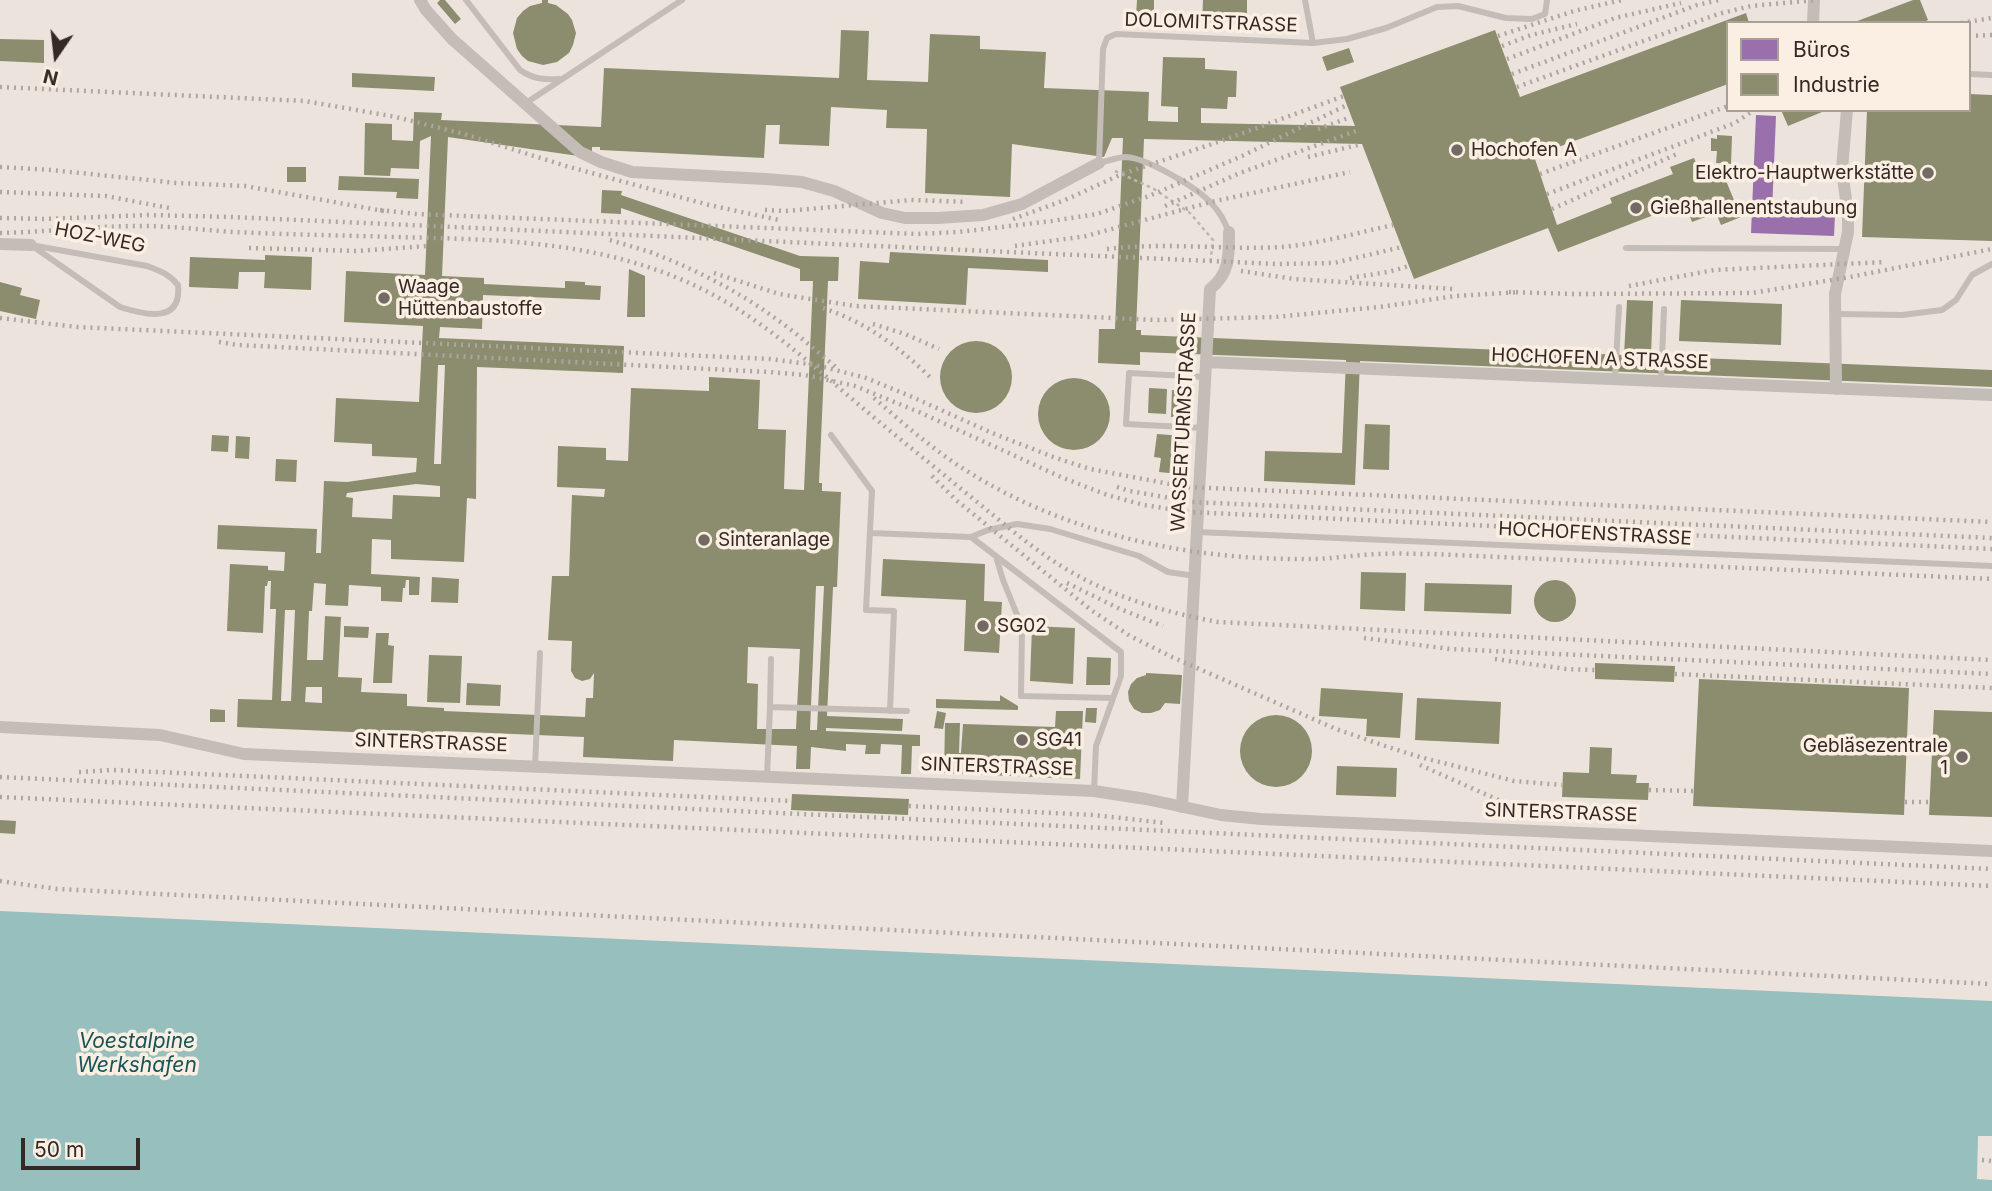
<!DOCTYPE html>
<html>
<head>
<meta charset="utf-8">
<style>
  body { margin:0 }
  #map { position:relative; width:1992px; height:1191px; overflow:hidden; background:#ece4dc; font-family:Inter,sans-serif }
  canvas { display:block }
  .legend { position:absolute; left:1726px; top:21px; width:245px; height:91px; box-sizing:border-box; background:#faefe2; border:2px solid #aba096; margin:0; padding:9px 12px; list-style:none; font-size:21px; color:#342924 }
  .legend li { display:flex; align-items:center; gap:14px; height:35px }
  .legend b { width:35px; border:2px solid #aba096 }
  .north { position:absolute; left:21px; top:21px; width:70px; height:70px; -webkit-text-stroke:5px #faefe2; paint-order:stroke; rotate:194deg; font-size:19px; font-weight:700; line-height:28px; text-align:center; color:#342924 }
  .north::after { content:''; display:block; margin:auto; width:24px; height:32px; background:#342924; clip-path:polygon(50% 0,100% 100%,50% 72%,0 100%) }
  .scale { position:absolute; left:21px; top:1138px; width:119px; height:32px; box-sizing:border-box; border:4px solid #342924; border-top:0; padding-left:9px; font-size:21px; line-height:24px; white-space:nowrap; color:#342924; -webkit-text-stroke:5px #faefe2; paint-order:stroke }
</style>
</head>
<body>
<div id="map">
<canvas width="1992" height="1191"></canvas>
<ul class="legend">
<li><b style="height:19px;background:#9970ab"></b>Büros</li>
<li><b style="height:19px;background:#8c8c6e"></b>Industrie</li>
</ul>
<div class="north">N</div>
<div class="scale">50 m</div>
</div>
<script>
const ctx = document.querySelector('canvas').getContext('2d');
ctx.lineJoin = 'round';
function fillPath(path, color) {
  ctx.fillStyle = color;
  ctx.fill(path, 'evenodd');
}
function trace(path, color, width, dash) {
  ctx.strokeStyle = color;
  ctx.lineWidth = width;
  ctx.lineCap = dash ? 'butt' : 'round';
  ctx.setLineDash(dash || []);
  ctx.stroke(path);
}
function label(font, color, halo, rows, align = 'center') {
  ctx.font = font + ' Inter,sans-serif';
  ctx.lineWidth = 7;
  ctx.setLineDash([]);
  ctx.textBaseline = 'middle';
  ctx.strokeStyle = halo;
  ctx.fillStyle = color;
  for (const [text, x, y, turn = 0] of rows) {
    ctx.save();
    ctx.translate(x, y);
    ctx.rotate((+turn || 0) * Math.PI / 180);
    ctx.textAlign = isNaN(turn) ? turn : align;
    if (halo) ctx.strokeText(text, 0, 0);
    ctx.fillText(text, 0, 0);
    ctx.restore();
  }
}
fillPath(new Path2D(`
  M0,911L1992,1001V1136H1978L1977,1179L1992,1180V1191H0Z`), '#97bfbe');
fillPath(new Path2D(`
  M1756,115L1776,116L1772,212L1835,215L1834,236L1751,233Z`), '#9970ab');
fillPath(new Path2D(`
  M440,0H445L461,19L455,24L437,3Z
  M542,0H548V3L556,5L568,14L572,20L576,33L573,45L569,53L557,62L543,65L528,61L522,56L517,49L513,33L517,18L523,11L530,6L542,3Z
  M1137,0H1154V17L1136,16Z
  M1203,0H1247V25L1202,23Z
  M1913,0H1920L1928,20L1921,23H1852Z
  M1746,13L1749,23H1728V84L1534,156L1557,225L1612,203L1610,198L1673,174L1670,167L1694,158L1703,179L1722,171L1741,217L1721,225L1716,213L1692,222L1685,203L1558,252L1548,228L1414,279L1362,144L1144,139L1136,330H1141V335L1624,355L1627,300L1653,301L1651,356L1992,370V387L1360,361L1355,485L1264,481L1265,451L1342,453L1346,360L1140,352V365L1098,363L1099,329H1115L1123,138H1112L1104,157L1012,144L1010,197L925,193L927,129L886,128L887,110L831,107L829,146L779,144L780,125H766L764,158L600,150V147H592V158L448,137L442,276L484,278V284L565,288V281L585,282V285L601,286L600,300L483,295L482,329L440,327L439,338L624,346L623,373L477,367L476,499L467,498L464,562L391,559V540L372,539L371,574L420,577L419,595H409V580H406L405,588H403L402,602L381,601V587L349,585L348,606L325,605L326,584L314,583L312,611H309L307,660H323L325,616L341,617L338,677L362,678L361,692L407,694V706L444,708V711L585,717L586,698H593L594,673L590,679L582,681L575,678L571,671L572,641L548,640L552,576H569L572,495L604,497L605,489L557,487L558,446L606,448V460L628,461L631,388L709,391V377L760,380L758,429L786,430L784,489L804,490L813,281H800V269L621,208V214L601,213L602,190L622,191L621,195L800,256L839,257L838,281H828L819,483H822V491L841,492L837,587H833L827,716L903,719L902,731L826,728V731L920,735V746H912L911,774H901L902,745L881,744L880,754H865L866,745L846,744V751L811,747L810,769H796L797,746L674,740L673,761L583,757L584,737L443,731V736L237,727L238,699L272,700L276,609H270L271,581H268L267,586H265L263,633L227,631L230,564L268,566V570L284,571L285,552L217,549L218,525L317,529L316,553H321L324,481L347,482L416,472L417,458L372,456V444L334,442L336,398L419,402L423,326L344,322L346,271L425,275L431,136L420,141L419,169L391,168L390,176L364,175L365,123L392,124V140L413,141L414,112L442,113L441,120L601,127L604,68L839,78L841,30L869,31L867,80L928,82L930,34L980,36V49L1046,52L1044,88L1149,92L1148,121L1178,122V107L1161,106L1163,57L1205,58V69L1237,71L1236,97H1228L1227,109L1201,108V123L1355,126L1340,87L1495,30L1520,97ZM438,365H445L441,464H434ZM416,484L440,486V497L393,495L392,519L352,517L353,498L346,497L347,493ZM816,586H824L817,730H810ZM285,610H295L291,701H281ZM748,647L800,649L796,729H757L758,684L747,683ZM306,687H322V703L305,702Z
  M0,39L44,40V63L0,61Z
  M1349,48L1354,62L1327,71L1322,57Z
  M352,73L435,77L434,91L352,87Z
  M1969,94L1992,95V241L1862,237L1867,110H1969Z
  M1781,110H1827L1788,126Z
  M1717,135L1732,136L1731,164L1716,163L1717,151H1711V138L1717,139Z
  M287,167H306V182H287Z
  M339,176L419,179L418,199L396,198L397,192L338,190Z
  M890,252L1048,260V272L968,268L966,305L858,299L860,261L889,263Z
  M265,255L312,257L311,290L264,288L265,272H239L238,289L189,287L190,257L265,260Z
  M629,269L645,276V317H627Z
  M0,282L22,288L20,295L40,300L36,319L0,311Z
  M1681,300L1782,304L1781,345L1679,341Z
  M940 377a36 36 0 1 1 72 0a36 36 0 1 1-72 0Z
  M1038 414a36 36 0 1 1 72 0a36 36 0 1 1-72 0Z
  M1149,388L1167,389L1166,414L1148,413Z
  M1172,390L1192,391L1190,418L1171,417Z
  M1365,424L1390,425L1389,470L1363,469Z
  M1157,434L1183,436L1179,474L1159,472L1161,458L1154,457Z
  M212,435L229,436L228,452L211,451Z
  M236,436L250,437L249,459L235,458Z
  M276,459L297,460L296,482L275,481Z
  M883,559L985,564L984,601L1002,602L999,653L964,651L966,600L881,596Z
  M1361,572L1406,573L1405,611L1360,609Z
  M432,577L459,579L458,603L431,602Z
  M1534 601a21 21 0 1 1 42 0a21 21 0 1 1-42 0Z
  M1425,583L1512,585L1511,614L1424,611Z
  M344,626L369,627L368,638L344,637Z
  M1032,626L1075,628L1073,684L1030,681Z
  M376,633H389L388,645L394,646L392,683H373Z
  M429,655L462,656L460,703L427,702Z
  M1087,657L1111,658L1110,685H1086Z
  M1595,663L1675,666L1674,682L1595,679Z
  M1146,673L1182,675L1180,704L1165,703L1160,710L1151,713H1142L1134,709L1129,701L1128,692L1131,684L1137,678L1146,675Z
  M1699,679L1909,688L1904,815L1693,806Z
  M467,683L501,685L500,706L466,705Z
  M1321,688L1403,693L1400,738L1366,736L1367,719L1319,716Z
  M1000,695L1018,706V710L936,708V699L1000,701Z
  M1417,698L1501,702L1499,744L1415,740Z
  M1086,708H1097L1096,723L1085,722Z
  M210,709L225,710V722H210Z
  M1934,710L1992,712V817L1929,815Z
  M937,711L946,713L943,729L934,728Z
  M1056,711H1083L1080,779L944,773L945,723H960L959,753H961L963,724L1055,727Z
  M1240 751a36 36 0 1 1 72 0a36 36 0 1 1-72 0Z
  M1590,747L1612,748L1611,774L1637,775L1636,783H1649L1648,800L1562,797L1563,772L1589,773Z
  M1337,766L1397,768L1396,797L1336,795Z
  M792,794L909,799L908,815L791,810Z
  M0,820L16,821L15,834L0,833Z`), '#8c8c6e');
trace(new Path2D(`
  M1115,171L1154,189L1190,213L1213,240L1210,265`), '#bdb5ae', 2.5, [3.5, 3.5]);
trace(new Path2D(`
  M466,0L520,70C533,79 544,80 560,79
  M1305,0L1313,43
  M1969,74L1992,75
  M526,103L682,0
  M1229,232C1224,221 1220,212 1212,204C1198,188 1147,158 1126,157C1118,157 1108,161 1099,163L1103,49L1107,38L1116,34L1313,43L1347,39L1386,28L1437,7L1458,6L1506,18L1532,19L1545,14L1547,0
  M31,245L147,266C160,271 169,274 178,285C182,324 145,315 120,307Z
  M1626,248L1845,249
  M1836,314L1902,315L1942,310L1956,300L1972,275L1992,264
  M1615,379L1619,307
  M1661,381L1664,309
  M1203,428L1126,424L1129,373L1206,377
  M831,435L872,491L866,610L894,611L890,711
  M1197,532L1992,566
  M870,533L971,537L1121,652V676L1096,746L1094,791
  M971,537L988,530L1017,524L1050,529L1139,556L1168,572L1195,576
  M997,560L1003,580L1022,627L1021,696L1113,698
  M770,707L771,659
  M535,767L540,653
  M767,777L770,707L907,711`), '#c4bcb6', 6);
trace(new Path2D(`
  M420,0L426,10L452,39L580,152L601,162L632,172L766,179L802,182L834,191L882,213L905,218H938L983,215L1022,204L1099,163
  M1813,23L1814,0
  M0,244L31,245
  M1206,362L1992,395
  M1836,389L1835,294L1848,232V216L1842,169L1847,110
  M0,727L160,735L244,754L1094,791L1146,799L1221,815L1261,819L1992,851
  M1182,807L1210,289C1230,274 1229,255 1229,232`), '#c4bcb6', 12);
trace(new Path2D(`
  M1961,23L1992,18
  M1498,36L1574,11L1622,0
  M1969,36L1992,35
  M1502,46L1531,35L1577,24
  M1507,59L1615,18L1681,3
  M1512,74L1697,5L1719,0
  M0,87L305,101L396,117L464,134L566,166L709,205L779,220
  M1517,87L1718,14L1751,6L1817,0
  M1318,129L1351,117
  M1308,157L1362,144
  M0,167L51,170L177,183L245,186L389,212
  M1540,174L1728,106
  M0,192L106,196L169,208
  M1547,194L1735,123L1754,110
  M1165,206L1240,173L1356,131
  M1552,209L1677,154
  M380,210L416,214L917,234L959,232L1052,221L1097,214L1149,196L1242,156L1347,105
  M765,210L786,211L911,200L967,202
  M0,218L45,219L148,215L231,217L1277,264L1334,263L1402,247
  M1013,219L1065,200L1122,174L1224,140L1344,96
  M0,233C47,232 93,226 140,226C172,226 203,230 234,232C276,234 319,235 361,236C481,240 597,235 708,292C764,321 810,363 858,404C893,434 930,463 966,493C1001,521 1034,551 1073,573C1118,599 1169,613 1218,622L1992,660
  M610,240L657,254
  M1015,246L1086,236L1211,202L1350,172
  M249,248L357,251L427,246
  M1107,249C1165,242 1223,250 1281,247C1318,244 1357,233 1393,225
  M650,252C695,269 740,292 779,321C800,336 819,353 838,369
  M1241,271L1294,279L1454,289
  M714,273L779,294L855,306L1156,320L1275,317L1379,307L1456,296L1520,292
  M1350,278L1388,272L1409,266
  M1629,286L1714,270L1886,262
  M1509,292L1573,294L1752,293L1850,277L1992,249
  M823,308C865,322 898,346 930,377
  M0,318L77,327L770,359L816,365L866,378L910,396L992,433L1056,458L1090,469L1186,487L1992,522
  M873,324L905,334L939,349
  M219,342L238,345L769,372L805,375L855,386L919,412L1061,477L1107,495L1144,505L1189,512L1992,549
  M874,398C906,426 938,454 975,476C1071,534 1187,559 1299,559C1326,560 1352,555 1379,554C1396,553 1414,554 1432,554L1992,579
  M932,476L956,500L1091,610L1130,636L1172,657L1336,729L1388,747L1420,757L1514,781L1562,785
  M1117,487L1130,491L1192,502L1992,538
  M1067,583L1120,609L1163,626
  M1364,638L1450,649L1992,674
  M1495,659L1566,669L1595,670
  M1675,674L1992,688
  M1420,765L1505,803
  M79,772L113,770L792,801
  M0,777L1992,869
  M1649,790L1694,791
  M0,797L1992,886
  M1905,802H1930
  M909,806L1094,815L1165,823
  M0,881L57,889L1992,984
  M1982,1160L1992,1161`), '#aca5a0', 4.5, [2, 5]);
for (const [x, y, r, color] of [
  [1457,150,7,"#746a64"],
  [1928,173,7,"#746a64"],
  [1636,208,7,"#746a64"],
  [384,298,7,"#746a64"],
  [704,540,7,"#746a64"],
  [983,626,7,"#746a64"],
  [1022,740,7,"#746a64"],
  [1962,757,7,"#746a64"]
]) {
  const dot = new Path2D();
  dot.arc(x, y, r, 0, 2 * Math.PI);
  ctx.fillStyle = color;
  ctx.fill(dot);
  trace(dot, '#faefe2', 2.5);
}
label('19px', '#342924', '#faefe2', [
  ["DOLOMITSTRASSE",1211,23,2],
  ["HOZ-WEG",100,238,11],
  ["HOCHOFEN A STRASSE",1600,359,2],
  ["WASSERTURMSTRASSE",1184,422,-87],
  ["HOCHOFENSTRASSE",1595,534,3],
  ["SINTERSTRASSE",431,743,2],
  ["SINTERSTRASSE",997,767,2],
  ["SINTERSTRASSE",1561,813,2]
]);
label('19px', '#342924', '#faefe2', [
  ["Hochofen A",1471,150],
  ["Elektro-Hauptwerkstätte",1914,173,"right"],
  ["Gießhallenentstaubung",1650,208],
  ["Waage",398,287],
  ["Hüttenbaustoffe",398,309],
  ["Sinteranlage",718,540],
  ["SG02",997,626],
  ["SG41",1036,740],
  ["Gebläsezentrale",1948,746,"right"],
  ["1",1948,768,"right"]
], 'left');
label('italic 21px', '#185458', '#faefe2', [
  ["Voestalpine",137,1042],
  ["Werkshafen",137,1066]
]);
</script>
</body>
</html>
